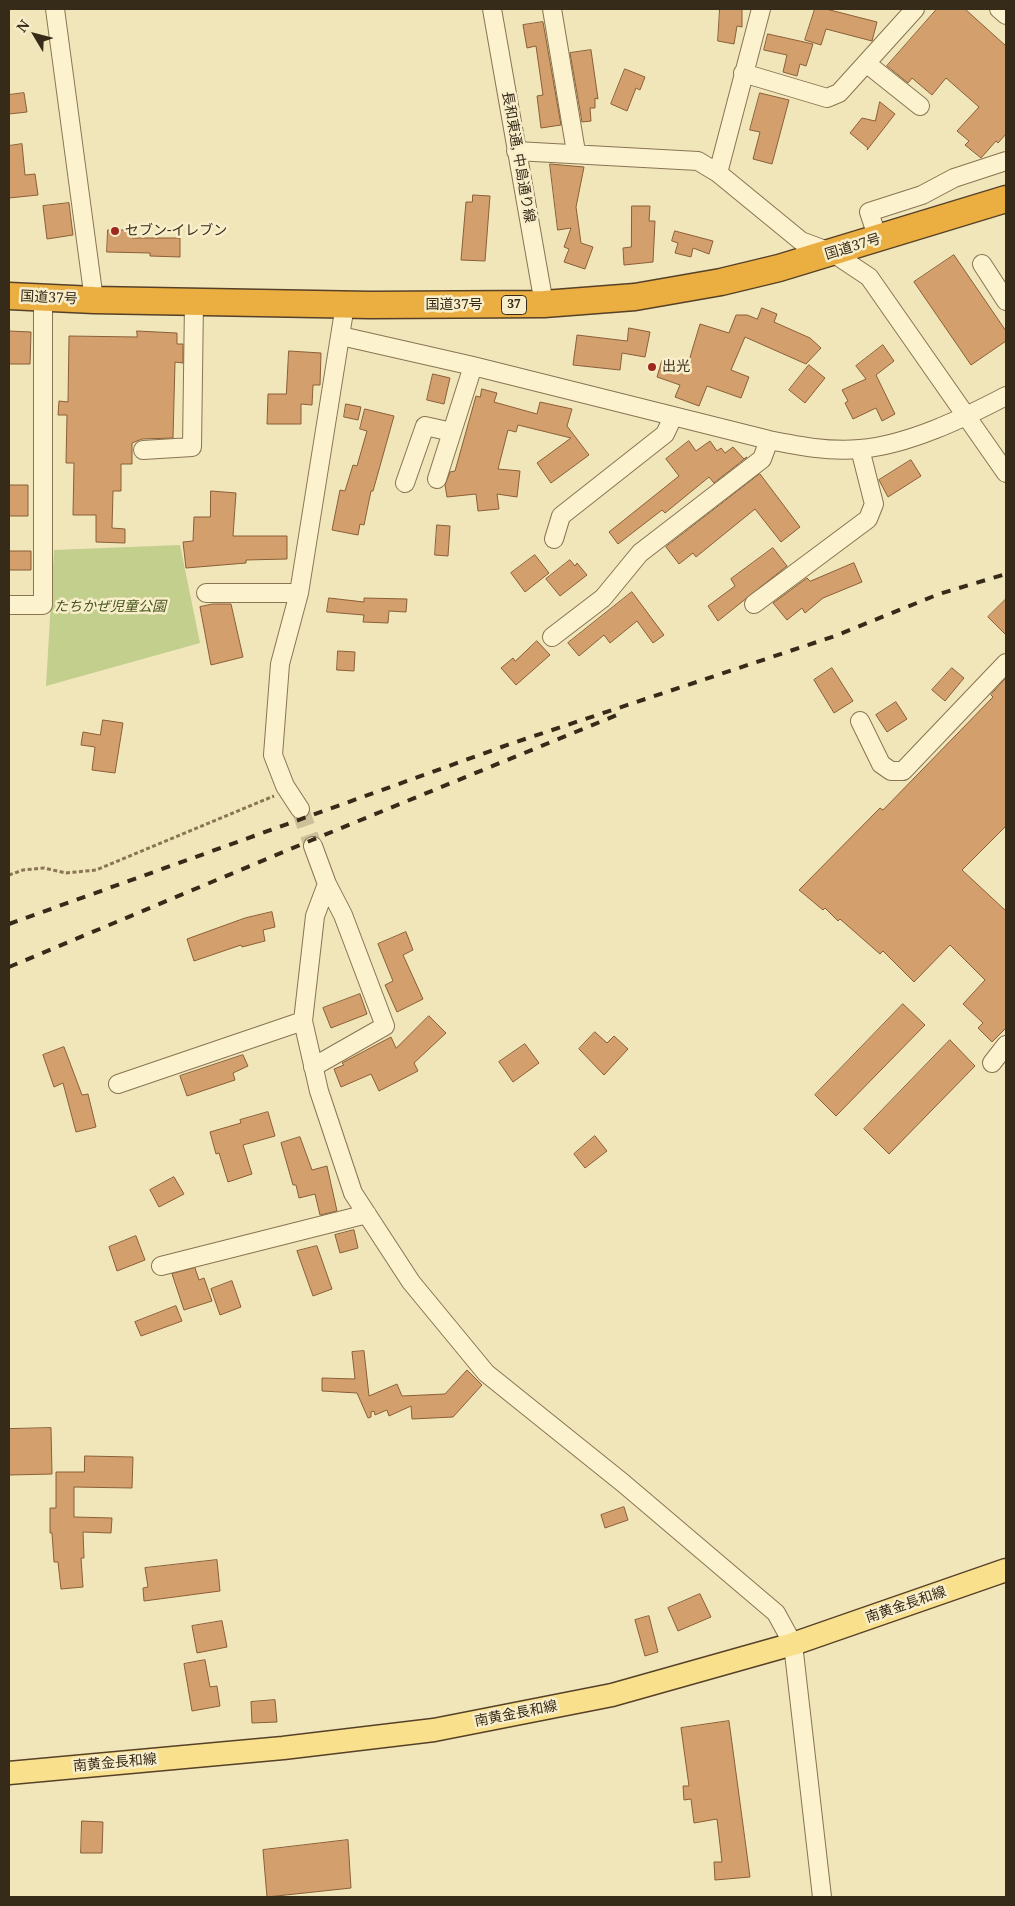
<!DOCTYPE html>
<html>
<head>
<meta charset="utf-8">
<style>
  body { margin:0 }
  #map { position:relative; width:1015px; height:1906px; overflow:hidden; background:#f1e5ba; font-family:"Noto Serif",serif }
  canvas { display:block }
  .frame { position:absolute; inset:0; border:10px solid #362a19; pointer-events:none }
  .north { position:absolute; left:10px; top:10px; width:50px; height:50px; -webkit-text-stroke:4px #f8eeca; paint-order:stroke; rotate:307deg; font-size:14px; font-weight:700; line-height:20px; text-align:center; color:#362a19 }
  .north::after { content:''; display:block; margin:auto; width:18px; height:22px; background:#362a19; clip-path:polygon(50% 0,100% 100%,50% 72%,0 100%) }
</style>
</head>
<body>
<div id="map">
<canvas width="1015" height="1906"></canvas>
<div class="frame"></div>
<div class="north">N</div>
</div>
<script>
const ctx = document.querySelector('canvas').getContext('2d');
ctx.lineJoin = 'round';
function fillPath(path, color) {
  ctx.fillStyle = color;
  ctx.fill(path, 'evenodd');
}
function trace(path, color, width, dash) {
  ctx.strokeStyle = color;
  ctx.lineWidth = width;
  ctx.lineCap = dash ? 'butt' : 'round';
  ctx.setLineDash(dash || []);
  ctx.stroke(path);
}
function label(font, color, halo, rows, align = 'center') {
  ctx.font = font + ' "Noto Serif","Noto Sans JP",serif';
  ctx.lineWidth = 5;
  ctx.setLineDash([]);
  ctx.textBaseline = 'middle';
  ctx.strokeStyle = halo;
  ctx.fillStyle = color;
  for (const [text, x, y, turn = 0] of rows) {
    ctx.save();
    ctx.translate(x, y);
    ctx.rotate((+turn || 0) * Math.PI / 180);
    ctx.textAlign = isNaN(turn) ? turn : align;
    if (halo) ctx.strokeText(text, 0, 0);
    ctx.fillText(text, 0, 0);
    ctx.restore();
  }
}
fillPath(new Path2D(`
  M180,545L200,643L46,686L54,550Z`), '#c2cf8d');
const building = new Path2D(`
  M720,9H742V27L737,26L734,44L718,41Z
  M815,9H826L877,22L872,41L826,29L821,45L805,40Z
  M937,9H965L1006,46V134L998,143L996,141L981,158L965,145L969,141L957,131L979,107L946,78L932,95L912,78L908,83L887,66Z
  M543,22L561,125L541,128L537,96L543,95L536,46L527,48L523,25Z
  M768,34L813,44L806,66L800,64L797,76L783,72L787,55L764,50Z
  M591,50L598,99L595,98V108H590L591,121L582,122L570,53Z
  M625,69L645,77L640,90L636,88L627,111L611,104Z
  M24,93L27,112L9,114V95Z
  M760,93L789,100L772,164L753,159L760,132L750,130Z
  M880,102L895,114L867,150L868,148L850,133L862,118L875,121Z
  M22,144L25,175L35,174L38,195L9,198V146Z
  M550,164L584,167L576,207L581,243L593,247L585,269L564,262L569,249L564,247L571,228L558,230Z
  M473,195L490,196L485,261L461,260L466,202H472Z
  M69,203L73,235L47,239L43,206Z
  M632,206H650L649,221H655L653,262L624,265L623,248L631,247Z
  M108,230H132V238H180V257L150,256V253L107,252Z
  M675,231L713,241L709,254L693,248L691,257L675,253L678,243L672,241Z
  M954,255L1006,331V341L971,365L914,282Z
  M762,308L777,314L774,322L810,338L821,348L806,364L745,337L731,370L749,377L741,398L707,386L699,406L675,397L680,385L657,377L662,360L682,367L684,362L688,364L700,324L729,333L736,315H747L757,319Z
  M629,328L650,332L645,357L622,353L620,370L573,365L577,335L627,341Z
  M9,331L31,332L30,364H9Z
  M137,331L177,333V344H183V363L175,362L173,438L142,439L132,443V464H121V491H113L112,528L125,529V543L96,542V515H73L74,463H66L67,415H58L59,401L68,402L69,336L137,337Z
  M883,345L894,361L876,375L895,414L882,421L876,408L853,419L845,403L848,401L842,390L866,379L856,366Z
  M289,351L321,353L320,385H313L312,405L301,404V424H267L268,394H286Z
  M809,365L825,378L805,403L789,390Z
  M433,374L450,378L444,404L427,400Z
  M482,389L497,393L494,402L537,414L540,402L572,409L567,426L589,455L551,483L537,463L571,438L518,425L516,432L508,430L498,469L520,471L517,497L497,494L499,509L478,511L476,494L447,497L445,485L450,472L455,471L476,396L480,397Z
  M346,404L361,407L358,420L344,417Z
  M365,409L394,416L373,491H371L364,525L360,524L358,535L332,530L340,490L345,491L353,465L357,466L367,431L360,429Z
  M689,441L696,451L710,441L717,451L721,448L725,453L733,447L744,459L747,457L714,483L709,477L665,513L662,510L618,544L609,532L679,476L666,459Z
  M911,460L921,476L888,497L879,480Z
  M760,474L800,527L781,542L755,509L696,557L693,553L679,564L666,547Z
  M9,485H28V516H9Z
  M211,491L236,493L233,536H287V559L246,560V563L186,568L183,542L193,541L194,517H210Z
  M437,525L450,526L448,556L435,555Z
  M773,548L787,566L718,621L708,606L735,586L731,579Z
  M9,551H31V570H9Z
  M535,555L549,573L525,592L511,573Z
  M570,560L575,566L577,563L587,575L560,596L546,579Z
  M854,563L862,582L823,598L805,613L802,608L787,620L773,603L807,578L810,581Z
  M632,592L664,635L653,643L637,621L610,643L604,635L579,656L568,643Z
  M329,598L364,602V598L407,599L406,612L389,611L388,623L363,622L364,615L327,612Z
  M1006,599V635L988,617Z
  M213,604H231L243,657L211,665L200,607Z
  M537,641L550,655L516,685L501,668L513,658L515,661Z
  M338,651L355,652L354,671L337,670Z
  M832,668L853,701L834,713L814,680Z
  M952,668L964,678L945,701L932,690Z
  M1006,678V826L962,870L1006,911V1028L992,1042L978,1028L983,1023L963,1004L985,980L950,945L914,982L883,951L880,954L840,919L838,921L825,908L823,910L799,890L880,808L883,810L993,697L991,695Z
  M896,702L907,719L887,732L876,715Z
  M103,720L123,723L115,773L92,770L95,747L81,745L83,732L100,735Z
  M272,912L275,927L263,930L265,941L242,947L241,945L194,961L187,939L245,918Z
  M406,932L413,950L403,955L423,999L397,1012L385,985L393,981L378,944Z
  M360,994L367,1014L331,1028L323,1008Z
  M903,1004L925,1025L836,1116L815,1095Z
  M429,1016L446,1033L414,1063L418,1071L379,1091L371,1074L341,1087L334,1069L344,1065L342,1063L391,1037L396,1048Z
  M595,1032L607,1043L614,1036L628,1049L604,1075L579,1049Z
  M950,1040L975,1066L889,1154L864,1129Z
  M525,1044L539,1063L513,1082L499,1062Z
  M64,1047L82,1095L88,1094L96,1127L76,1132L63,1083L54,1087L43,1055Z
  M243,1055L248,1066L233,1073L235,1080L187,1096L180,1076Z
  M268,1112L275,1136L243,1145L252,1174L228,1182L219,1153L216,1154L210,1132L241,1123L240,1120Z
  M595,1136L607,1151L585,1168L574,1154Z
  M300,1137L312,1170L327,1166L337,1211L320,1215L315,1194L299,1198L296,1185H293L281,1143Z
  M174,1177L184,1194L159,1207L150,1190Z
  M354,1230L358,1248L340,1253L335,1235Z
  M136,1236L145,1260L117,1271L109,1247Z
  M317,1246L332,1289L313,1296L297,1251Z
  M195,1268L199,1280L204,1278L212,1301L184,1310L172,1274Z
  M232,1281L241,1307L220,1315L211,1289Z
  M176,1306L182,1321L141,1336L135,1322Z
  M364,1351L369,1396L397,1384L402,1396L445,1394L467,1370L482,1385L453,1417L412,1419L411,1406L389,1416L387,1410L375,1415L374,1411L371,1412V1417L368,1418L357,1393L322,1391V1378L355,1379L352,1352Z
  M51,1428L52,1474L9,1475V1429Z
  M85,1456L133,1457L132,1488L74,1487V1517L112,1518L111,1533L83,1532L84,1558H81L83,1587L61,1589L58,1562H54L52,1533H50V1508H56V1472H84Z
  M624,1507L628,1520L605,1528L601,1515Z
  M217,1560L220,1591L144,1601L143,1588L148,1587L145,1568Z
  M700,1594L711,1617L678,1631L668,1608Z
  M649,1616L658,1652L645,1656L635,1620Z
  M222,1621L227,1647L197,1653L192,1626Z
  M205,1660L210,1687L217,1686L220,1706L192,1711L184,1664Z
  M275,1700L277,1722L252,1723L251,1702Z
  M729,1721L750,1877L715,1880L714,1862H722L717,1819L694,1823L691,1799L684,1800L683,1786H689L681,1728Z
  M82,1821L103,1822L102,1853H81Z
  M348,1840L351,1888L267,1897L263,1850Z`);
fillPath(building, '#d39f6c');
trace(building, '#8a5f37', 1);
trace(new Path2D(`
  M300,809L313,846`), '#ccc09a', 18, [18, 9]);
const minor = new Path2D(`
  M55,9L94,300
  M492,9L544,304
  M552,9L576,152
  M999,9L1006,15
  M866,63L920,106
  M743,73L827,98L839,93L915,9
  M516,151L698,161L718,173L801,241L833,253L869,277L1006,473
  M718,173L761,9
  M878,239L869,212L922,195L954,178L1006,161
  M982,264L1006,301
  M341,336L473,366L769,440C799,446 829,452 860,449C908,445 964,418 1006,396
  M143,450L192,447L194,302
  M437,479L473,366
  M405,483L425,426L452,432
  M554,539L561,516L665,434L673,417
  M206,593H299
  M754,604L868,519L874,504L860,449
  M9,605H43V297
  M552,637L603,598L640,553L762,459L769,440
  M860,721L881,764L891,771H903L1006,663
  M300,809L285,786L273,755L280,664L299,593L345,305
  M313,846L327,884L315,916L303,1021L319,1091L353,1193L411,1282L486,1373L623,1483L776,1613L793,1644L822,1897
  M992,1063L1006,1045
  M313,1067L385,1026L343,915L327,884
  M118,1084L303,1021
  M161,1266L367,1214`);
const major = new Path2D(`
  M9,1773L283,1748L434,1730L612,1695L793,1644L1006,1570`);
const highway = new Path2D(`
  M9,296L94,300L370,305L544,304L635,297L721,282L779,268L1006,199`);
trace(minor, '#897453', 20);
trace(major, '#564128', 25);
trace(highway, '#564128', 29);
trace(new Path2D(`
  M9,875L23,870L44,868L66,873L96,870L274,796`), '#897453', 3, [4, 2.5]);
trace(minor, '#fcf2cd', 18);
trace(major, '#f9e08d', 22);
trace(highway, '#eaae41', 26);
trace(new Path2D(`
  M9,924L510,744L835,636L939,594L1006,574
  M9,967L312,840L617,715`), '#362a19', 4, [9, 9]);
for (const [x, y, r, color] of [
  [115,231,5,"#9c281e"],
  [652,367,5,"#9c281e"]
]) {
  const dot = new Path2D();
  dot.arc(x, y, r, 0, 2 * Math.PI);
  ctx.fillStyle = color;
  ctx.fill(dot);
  trace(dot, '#f8eeca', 2);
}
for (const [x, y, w] of [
  [514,305,25]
]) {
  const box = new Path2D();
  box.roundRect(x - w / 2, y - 9.5, w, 19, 4);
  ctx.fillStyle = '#f8eeca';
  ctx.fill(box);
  trace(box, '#362a19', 1);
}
label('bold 12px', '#362a19', null, [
  ["37",514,305]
]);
label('14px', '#362a19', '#f8eeca', [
  ["長和東通, 中島通り線",518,157,80],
  ["国道37号",853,247,-17],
  ["国道37号",49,298,3],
  ["国道37号",454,305],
  ["南黄金長和線",906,1605,-19],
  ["南黄金長和線",516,1714,-11],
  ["南黄金長和線",115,1763,-5]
]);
label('14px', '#362a19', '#f8eeca', [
  ["セブン-イレブン",125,231],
  ["出光",662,367]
], 'left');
label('italic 14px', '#42551e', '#f8eeca', [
  ["たちかぜ児童公園",110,607]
]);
</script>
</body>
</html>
